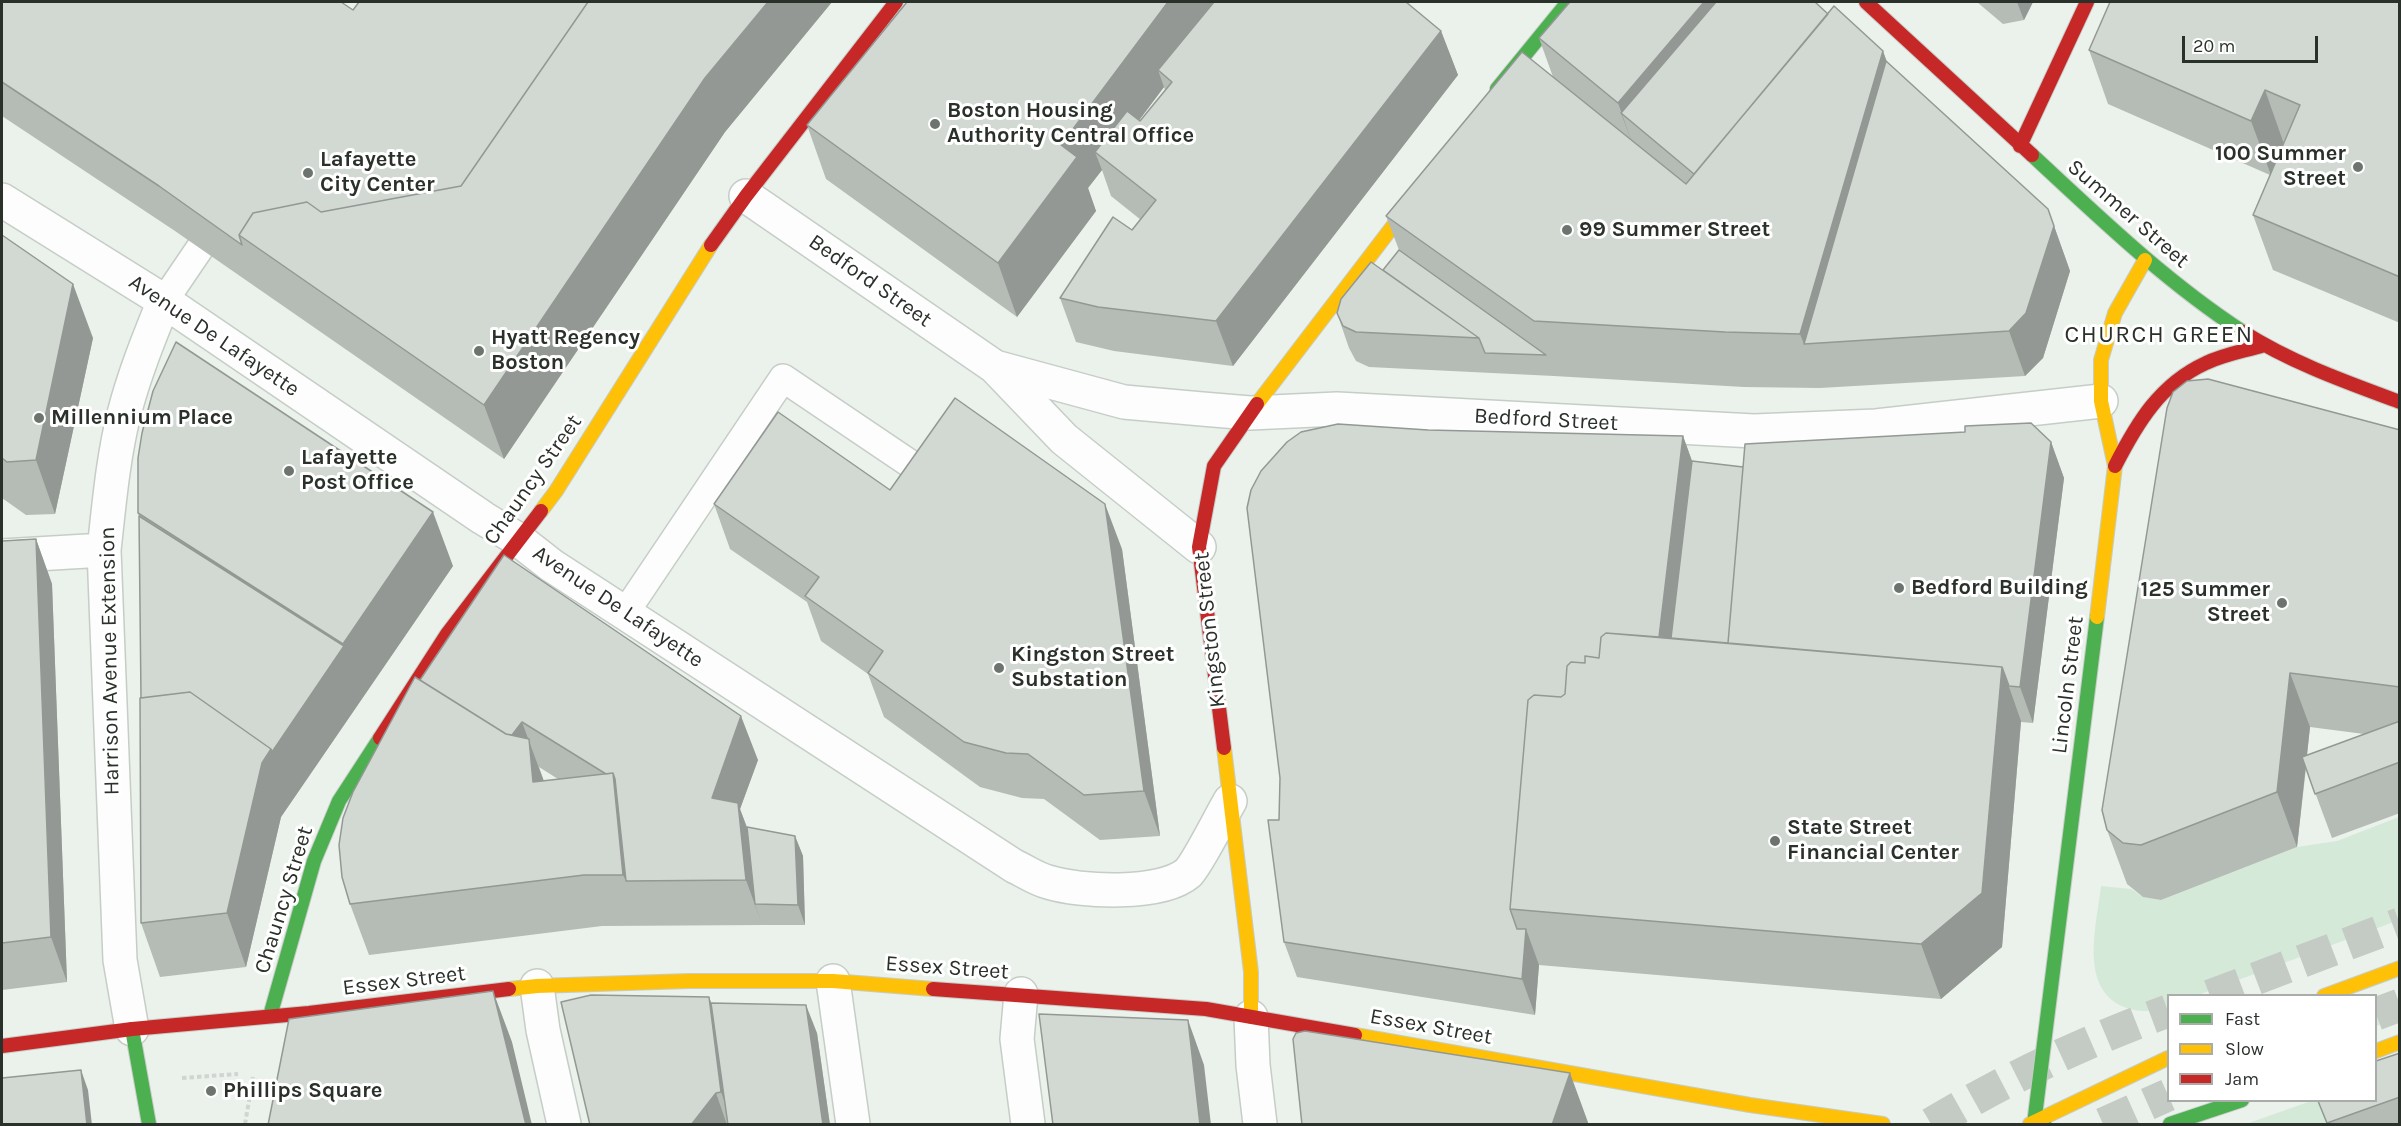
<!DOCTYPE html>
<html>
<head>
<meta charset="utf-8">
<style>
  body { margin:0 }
  #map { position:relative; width:2401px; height:1126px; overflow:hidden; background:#eaf2eb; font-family:Karla,sans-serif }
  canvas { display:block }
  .frame { position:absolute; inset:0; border:3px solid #2a302a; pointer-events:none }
  .legend { position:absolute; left:2167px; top:994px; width:210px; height:108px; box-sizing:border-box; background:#fff; border:2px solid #aaacaa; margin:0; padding:8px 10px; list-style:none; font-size:18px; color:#2a302a }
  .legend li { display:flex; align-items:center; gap:12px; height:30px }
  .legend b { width:30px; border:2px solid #aaacaa }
  .scale { position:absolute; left:2182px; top:36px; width:136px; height:27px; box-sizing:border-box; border:3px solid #2a302a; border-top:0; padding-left:8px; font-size:18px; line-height:21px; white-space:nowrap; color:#2a302a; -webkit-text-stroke:4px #fff; paint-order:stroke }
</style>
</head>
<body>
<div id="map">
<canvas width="2401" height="1126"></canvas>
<div class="frame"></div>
<ul class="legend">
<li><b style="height:8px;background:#4caf50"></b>Fast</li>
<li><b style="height:8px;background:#ffc107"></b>Slow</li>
<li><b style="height:8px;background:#c62828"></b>Jam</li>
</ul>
<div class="scale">20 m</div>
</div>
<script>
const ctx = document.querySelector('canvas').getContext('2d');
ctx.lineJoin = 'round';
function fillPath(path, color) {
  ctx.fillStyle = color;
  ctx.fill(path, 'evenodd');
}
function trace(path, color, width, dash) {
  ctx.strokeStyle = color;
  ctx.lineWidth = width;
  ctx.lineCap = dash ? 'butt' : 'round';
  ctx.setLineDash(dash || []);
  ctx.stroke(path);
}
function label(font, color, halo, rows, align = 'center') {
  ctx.font = font + ' Karla,sans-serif';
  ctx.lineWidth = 6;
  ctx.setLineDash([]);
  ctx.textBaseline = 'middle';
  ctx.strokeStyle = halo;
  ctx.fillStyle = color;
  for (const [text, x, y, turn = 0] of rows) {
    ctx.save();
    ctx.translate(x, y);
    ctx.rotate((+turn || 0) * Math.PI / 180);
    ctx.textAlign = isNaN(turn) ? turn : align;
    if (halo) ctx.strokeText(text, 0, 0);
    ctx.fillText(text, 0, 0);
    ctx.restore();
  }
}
fillPath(new Path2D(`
  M2399,817V920L2198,995L2168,996V1006C2154,1012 2139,1013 2124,1007C2078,988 2097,924 2101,886L2131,889L2143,897L2161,900L2297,847L2337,841Z
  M2399,1006V1019L2376,1026V1015Z
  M2376,1100L2399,1124H2246L2311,1101Z`), '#d4e9d7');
trace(new Path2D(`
  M2210,996L2400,924
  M2376,1014L2400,1005
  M1931,1124C2006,1079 2086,1041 2168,1011
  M2103,1124L2168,1095`), '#c4cbc4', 33, [33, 16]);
const lane = new Path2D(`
  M164,301L200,248
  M625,613L783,378L912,465`);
const street = new Path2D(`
  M746,196L995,367L1064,439L1199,547
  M2,200L164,301L483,518L519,540L551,565L1014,866C1025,871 1036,879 1048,882C1080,892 1161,896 1188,873C1198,863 1221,816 1230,801
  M995,367L1124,402L1202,409L1250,413L1337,409L1754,431L1876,426L2101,401
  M2,556L104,550
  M833,981L853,1124
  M537,986L543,1030L564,1124
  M1021,994L1017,1039L1028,1124
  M1251,1017L1253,1065L1260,1124
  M132,1029L120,960L104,550C109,505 113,458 124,414C134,375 149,338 164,301`);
const fast = new Path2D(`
  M1497,89L1568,2
  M2032,155C2100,218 2165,281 2243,332
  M270,1016L314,861L339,801L380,738
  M132,1029L149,1124
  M2034,1122L2044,1124
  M2034,1124L2097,617
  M2170,1124L2242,1100`);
const slow = new Path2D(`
  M1257,404L1419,192
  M541,511L556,491L711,245
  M2097,617L2115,466L2101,401V360L2115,313L2145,260
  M1224,748L1251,972V1017
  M509,989L537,986L689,981H833L933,989
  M2324,996L2400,968
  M1355,1035L1750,1105L1883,1124
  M2376,1051L2400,1042
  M2030,1124L2168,1058`);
const jam = new Path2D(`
  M1866,2L2032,155
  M2020,146L2087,2
  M711,245L746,196L896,2
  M2243,332C2292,363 2346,382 2400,402
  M2115,466C2137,423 2160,384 2206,363C2224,354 2245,351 2264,345
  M380,738L447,634L541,511
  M1224,748L1199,547L1214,466L1257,404
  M933,989L1206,1009L1355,1035
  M2,1046L132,1029L309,1013L509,989`);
trace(lane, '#c6cdc7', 30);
trace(street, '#c6cdc7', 36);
trace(fast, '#c6cdc7', 16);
trace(slow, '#c6cdc7', 16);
trace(jam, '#c6cdc7', 16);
trace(new Path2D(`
  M182,1078L238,1074
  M245,1124L253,1077`), '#d1d4d2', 4, [4.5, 3]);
trace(lane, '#fcfdfc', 27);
trace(street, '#fcfdfc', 33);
trace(fast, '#4caf50', 14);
trace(slow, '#ffc107', 14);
trace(jam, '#c62828', 14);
fillPath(new Path2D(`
  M2,2L353,10L359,2H832L725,132L504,459L175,231L2,116Z
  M907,2H1406L1441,31L1458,75L1233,366L1114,351L1076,342L1060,298L1132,230L1141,220L1111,196L1102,170L1088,188L1096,211L1017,317L826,179L807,125ZM1164,87L1165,90L1140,121L1139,120Z
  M1977,2H2033L2024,20L2003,24Z
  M2400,2V323L2273,270L2253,215L2270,175L2108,104L2089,50Z
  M1828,14L1883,51L1886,61L2048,209L2070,271L2043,358L2025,376L1820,388L1744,387L1554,376L1369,367L1356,361L1349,348L1337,313L1383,270L1399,250L1386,216L1553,77L1539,38Z
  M2,235L93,338L55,514L26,515L2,498Z
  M1428,430L1683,436L1692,461L1743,467L2051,442L2064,478L2033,723L2021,722L2002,947L1941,999L1539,965L1535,1015L1297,977L1284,942L1279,820L1280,778Z
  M2400,430V813L2332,838L2306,768L2297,847L2161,900L2143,897L2127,884L2107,830ZM2310,727L2364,734L2307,755Z
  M890,490L1122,549L1160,836L1100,840L1044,799L1022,798L980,787L884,717L868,674L821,641L807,602L730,549L714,504Z
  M138,513L453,566L281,817L246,967L160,977L141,923V698L139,516Z
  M36,539L52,584L67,982L2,990V541Z
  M420,680L758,760L740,809L747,827L795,836L803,856L805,925H762L602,926L369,955L350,904ZM539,767L558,779L544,781Z
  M709,997L711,1003L817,1033L830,1125H590Z
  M2400,1053V1125H2327L2318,1101Z`), '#b5bbb5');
fillPath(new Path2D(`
  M768,2H832L725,132L504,459L484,405L705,78Z
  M1168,2H1213L1218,15L1158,70L1164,87L1108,162L1095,152L1102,170L1088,188L1096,211L1017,317L998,263L1061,145Z
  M1704,2H1759L1621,113L1634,148L1618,103Z
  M2017,2H2033L2024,20Z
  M1441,31L1458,75L1233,366L1216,321Z
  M1883,51L1903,106L1804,344L1800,334Z
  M2265,90L2284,144L2271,175L2251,121Z
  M2048,209L2070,271L2043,358L2025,376L2009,331Z
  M73,284L93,338L55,514L36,460Z
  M1683,436L1696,472L1671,680L1657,655Z
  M2051,442L2064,478L2033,723L2020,687Z
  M1105,504L1122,549L1160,836L1144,791Z
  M433,512L453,566L281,817L246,967L227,913L262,763L344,646L343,644Z
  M36,539L52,584L67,982L51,937Z
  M2002,667L2021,721L2002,947L1941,999L1921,944Z
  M2290,673L2310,727L2297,847L2277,792Z
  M741,716L758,760L740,809L754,847L755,904L762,924L746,880L712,798Z
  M522,722L547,790L551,833L508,741Z
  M613,773L631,824L626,881L623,875Z
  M795,836L803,856L805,925L798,905Z
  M1526,929L1539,965L1535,1015L1522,979Z
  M493,991L512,1042L532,1125H526Z
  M709,997L722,1032L733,1125L721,1092Z
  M806,1005L817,1033L830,1125H823Z
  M1188,1020L1204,1065L1211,1125H1200Z
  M81,1070L88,1090L92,1125H87Z
  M1570,1073L1589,1125H1552Z
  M716,1093L727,1125H691Z`), '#939894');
const building = new Path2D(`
  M2,2H341L353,10L359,2H588L461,186L321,212L307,202L253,213L239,235L242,245L159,186L2,82Z
  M588,2H768L705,78L484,405L239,235L253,213L307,202L321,212L461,186Z
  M907,2H1168L1061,145L1077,157L998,263L807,125Z
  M1214,2H1406L1441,31L1216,321L1098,307L1060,298L1113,217L1132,230L1156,200L1095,152L1127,111L1140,121L1172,82L1158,70Z
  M1570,2H1704L1618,103L1539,38Z
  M1716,2H1815L1828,14L1694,174L1621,113Z
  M2110,2H2400V277L2253,215L2300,105L2265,90L2251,121L2089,50Z
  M1834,6L1883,51L1800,334L1725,332L1534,321L1386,216L1522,52L1686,184Z
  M1886,61L2048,209L2054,226L2026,313L2009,331L1804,344Z
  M2,235L73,284L36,460L7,462L2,458Z
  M1399,250L1546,355L1485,353L1479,338L1383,270Z
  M1371,262L1479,338L1356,332L1343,326L1337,313L1341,299Z
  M176,342L433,512L343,644L138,513V458L142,433L153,391Z
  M2208,379L2400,430V687L2290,673L2277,792L2141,845L2123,843L2107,830L2102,810L2167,408L2173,392L2187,381Z
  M955,398L1105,504L1144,791L1084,795L1028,754L1006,753L964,742L868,673L883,651L805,596L819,577L714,504L778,412L890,490Z
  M2031,423L2051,442L2020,687L2009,686L2002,667L1728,643L1745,444L1965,432V426Z
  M1338,424L1428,430L1683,436L1659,637L1606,633L1601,637L1599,658L1585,656V663L1571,662L1567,666L1565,694L1561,697L1534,695L1528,700L1510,909L1517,929H1526L1522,979L1284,942L1268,820H1279L1280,778L1247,508L1251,490L1261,471L1287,442L1301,432Z
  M1692,461L1743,467L1728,643L1671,638Z
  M139,516L344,646L272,752L271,749L190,692L141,698Z
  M36,539L51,937L2,943V541Z
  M504,555L741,716L712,798L738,803L746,880L626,881L615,779L613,773L606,774L522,722L512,735L506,734L420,680Z
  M1606,633L2002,667L1982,893L1921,944L1510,909L1528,700L1534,695L1561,697L1565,694L1567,666L1571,662L1585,663V656L1599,658L1601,637Z
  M415,677L506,734L529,739L533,782L613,773L623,875H584L350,904L342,877L339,845L343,818L353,792Z
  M190,692L271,749L262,763L227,913L141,923L140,698Z
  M2400,721V762L2315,794L2302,757Z
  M747,827L795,836L798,905L755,904Z
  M493,991L526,1125H268L289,1019Z
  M591,995L709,997L721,1092L716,1093L691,1125H590L561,1002Z
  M711,1003L806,1005L823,1125H728Z
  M1039,1014L1188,1020L1200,1125H1053Z
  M1305,1031L1570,1073L1552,1125H1302L1293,1039L1296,1033Z
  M2400,1053V1097L2327,1123L2318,1101H2376V1061Z
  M81,1070L87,1125H2V1078Z`);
fillPath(building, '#d2d9d3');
trace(building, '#939894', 1.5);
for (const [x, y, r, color] of [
  [935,124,6,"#6d746e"],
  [2358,167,6,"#6d746e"],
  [308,173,6,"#6d746e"],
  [1567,230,6,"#6d746e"],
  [479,351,6,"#6d746e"],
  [39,418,6,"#6d746e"],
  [289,471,6,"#6d746e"],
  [1899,588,6,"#6d746e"],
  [2282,603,6,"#6d746e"],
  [999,668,6,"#6d746e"],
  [1775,841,6,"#6d746e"],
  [211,1091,6,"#6d746e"]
]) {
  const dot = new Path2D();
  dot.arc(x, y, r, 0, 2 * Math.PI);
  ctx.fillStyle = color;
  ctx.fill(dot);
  trace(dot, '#fff', 2);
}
label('bold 22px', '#2a302a', '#fff', [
  ["Boston Housing",947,111],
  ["Authority Central Office",947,136],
  ["100 Summer",2346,154,"right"],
  ["Street",2346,179,"right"],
  ["Lafayette",320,160],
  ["City Center",320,185],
  ["99 Summer Street",1579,230],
  ["Hyatt Regency",491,338],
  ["Boston",491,363],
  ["Millennium Place",51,418],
  ["Lafayette",301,458],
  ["Post Office",301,483],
  ["Bedford Building",1911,588],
  ["125 Summer",2270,590,"right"],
  ["Street",2270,615,"right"],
  ["Kingston Street",1011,655],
  ["Substation",1011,680],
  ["State Street",1787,828],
  ["Financial Center",1787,853],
  ["Phillips Square",223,1091]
], 'left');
label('22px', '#2a302a', '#fff', [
  ["Summer Street",2128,214,41],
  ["Bedford Street",870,281,35],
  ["Avenue De Lafayette",214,336,34],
  ["Bedford Street",1546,420,3],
  ["Chauncy Street",533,480,-55],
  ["Avenue De Lafayette",618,607,34],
  ["Kingston Street",1210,630,-96],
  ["Harrison Avenue Extension",110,661,-91],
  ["Lincoln Street",2068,685,-83],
  ["Chauncy Street",284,900,-73],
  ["Essex Street",947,968,4],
  ["Essex Street",404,981,-7],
  ["Essex Street",1431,1027,10]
]);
ctx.letterSpacing = '1.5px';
label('24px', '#2a302a', '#fff', [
  ["CHURCH GREEN",2159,335]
]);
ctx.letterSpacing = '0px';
</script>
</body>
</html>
